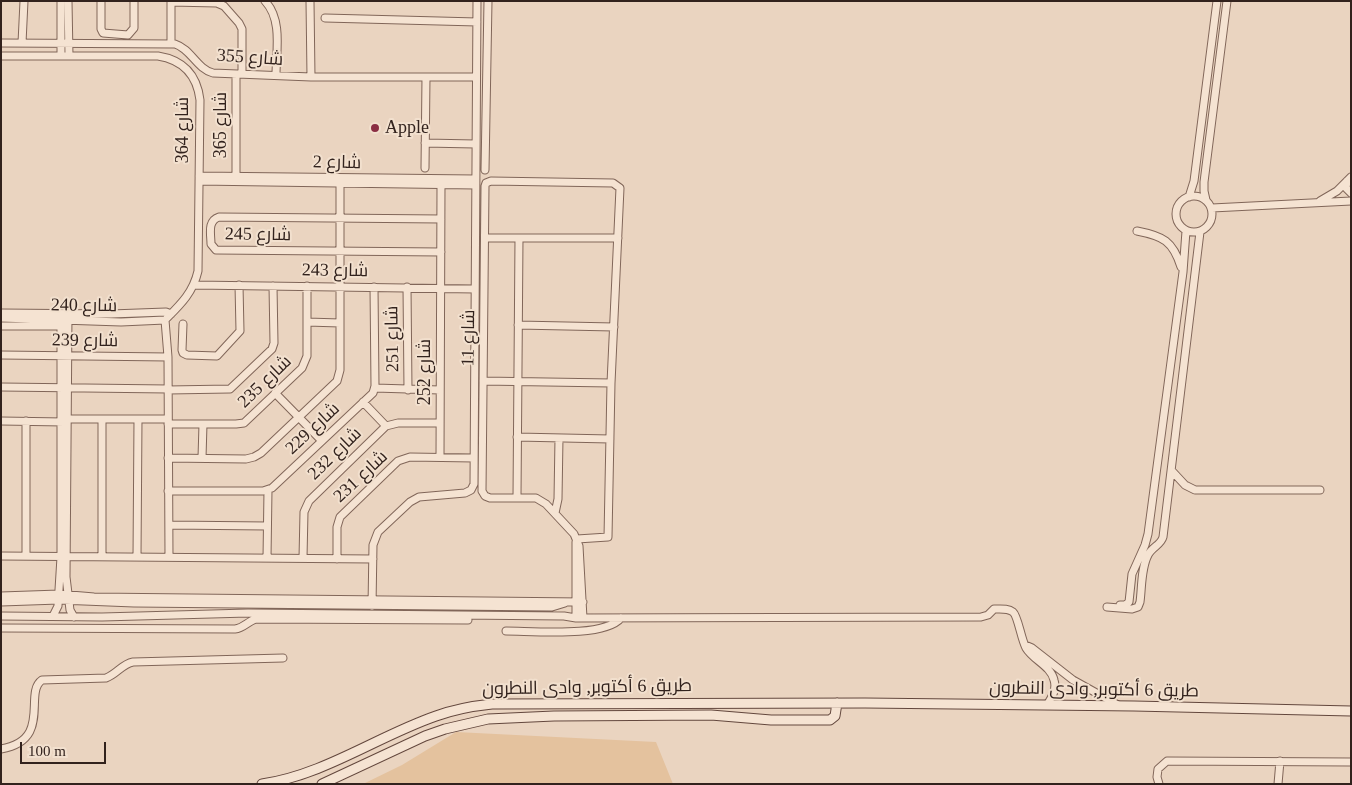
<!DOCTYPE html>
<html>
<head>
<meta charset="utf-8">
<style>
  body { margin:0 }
  #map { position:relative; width:1352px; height:785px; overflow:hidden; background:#ead4c0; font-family:"Times New Roman",serif }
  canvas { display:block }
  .frame { position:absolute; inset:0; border:2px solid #32221d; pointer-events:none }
  .scale { position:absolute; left:20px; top:742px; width:86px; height:22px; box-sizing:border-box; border:2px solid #32221d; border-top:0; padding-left:6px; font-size:15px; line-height:18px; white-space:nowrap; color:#32221d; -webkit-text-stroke:4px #f2e0ce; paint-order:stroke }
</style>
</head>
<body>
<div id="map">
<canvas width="1352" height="785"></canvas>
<div class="frame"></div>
<div class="scale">100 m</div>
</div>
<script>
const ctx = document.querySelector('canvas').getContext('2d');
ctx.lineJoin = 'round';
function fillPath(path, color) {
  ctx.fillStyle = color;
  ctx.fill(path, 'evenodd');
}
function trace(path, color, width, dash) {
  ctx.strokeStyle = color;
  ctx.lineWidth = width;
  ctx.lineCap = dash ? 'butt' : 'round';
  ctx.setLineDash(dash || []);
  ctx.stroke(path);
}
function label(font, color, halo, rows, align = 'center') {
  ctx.font = font + ' "Times New Roman",Cairo,serif';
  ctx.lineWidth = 4;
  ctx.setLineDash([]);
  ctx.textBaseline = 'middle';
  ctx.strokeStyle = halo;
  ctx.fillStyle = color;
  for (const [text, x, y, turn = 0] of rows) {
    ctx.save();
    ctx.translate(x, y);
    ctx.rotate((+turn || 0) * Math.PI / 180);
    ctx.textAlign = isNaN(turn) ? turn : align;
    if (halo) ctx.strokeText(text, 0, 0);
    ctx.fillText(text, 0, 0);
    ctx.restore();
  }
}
fillPath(new Path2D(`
  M456,732L656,742L673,784H363L402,765Z`), '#e4c29e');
const street = new Path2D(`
  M61,1V56
  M68,1L69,56
  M101,1V29L103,33L128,35L134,28V1
  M265,1C283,20 276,52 276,75
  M310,1L311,77
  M171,2L217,3L224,6L239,23L242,29V74
  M325,18L477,22
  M1,43L175,44C191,49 197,69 213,73L311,77H476
  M22,43L24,1
  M171,43V1
  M1,56H158C183,60 197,75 200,100L198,271C193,293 180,305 165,320
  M236,74V177
  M425,143L475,144
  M425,168L426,77
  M485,170L488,1
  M199,176L475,179
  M199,181L475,185
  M1347,181L1346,188L1351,193
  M1176 214a18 18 0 1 1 36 0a18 18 0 1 1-36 0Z
  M1189,197L1194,181L1217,1
  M1206,200L1204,191V182L1227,1
  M1320,201L1337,191L1351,177
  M1212,208L1351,201
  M441,219L219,217C207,221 211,234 211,244L216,250L441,252
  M1137,231C1163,236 1173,241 1181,267
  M485,238H618
  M195,285L475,289
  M407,287L408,390
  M1,313L111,314L166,312L171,314
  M68,314L66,577L70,610L74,617
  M1,318L121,322L165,320
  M165,320L168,357L169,557
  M307,322L340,323
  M183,324L182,350L183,353L187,355L217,356L240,331L239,285
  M518,325L614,327
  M1,326H61
  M1,355L168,357
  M483,381L611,383
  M1,387L168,389
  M375,388L440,390
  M168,390L230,389L272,349L274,343L273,286
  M275,393L322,441
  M363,402L386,426
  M67,419H168
  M1,421L64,422
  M168,424H236L244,423L302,368L307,356V286
  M517,437L610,439
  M440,457L441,185
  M168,458L246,459L254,457L261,453L337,381L340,370V183
  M202,458L203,424
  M1172,471L1185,485L1195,490H1320
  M168,491H263L272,488L373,393L375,386L374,287
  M517,497L519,238
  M555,513L558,499L559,438
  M169,525L267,526
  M577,539L608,537L611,383L620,188L613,183L491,181L486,183L485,186L482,491L485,496L490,498H536L546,504L574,534L579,546L583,618
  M576,542V618
  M1,556L373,559
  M26,556V421
  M102,557V419
  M137,557L138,419
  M267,558L268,490
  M303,558L304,512L309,501L386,426L398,423H440
  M337,559V527L340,517L398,461L410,457L474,458
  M1,596L59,594L94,597L583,602
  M1,602L59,600L134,603L552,607L565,603
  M1120,605H1125L1129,602L1132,574L1145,545L1148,534L1183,272L1186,231
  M372,606L373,545L378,532L410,502L419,497L465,493L471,490L474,484L477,1
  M1107,607L1132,609L1138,607L1140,602C1142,587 1141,568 1148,555C1152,547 1161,545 1163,537L1200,232
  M1,616L102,617L248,613L564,616L576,618L981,617L988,615L994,609C1001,609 1008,608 1013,612C1018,616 1021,639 1026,648C1033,660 1051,666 1054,680C1057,689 1052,697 1047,705
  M53,616L58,606L61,557V314
  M1,628L235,629C244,628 248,621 256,619L468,620
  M506,631C533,631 604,638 621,618
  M1025,645L1032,648L1073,680L1118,705
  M1,749C53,740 23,693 42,680L106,678C117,674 122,664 133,662L283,658
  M1159,784L1157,777L1158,769L1167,761L1351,762
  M1278,784L1280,761`);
const secondary = new Path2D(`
  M262,784C324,775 378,736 436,716C455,709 473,706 492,704L865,703L1134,706L1351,711
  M322,784L425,736L445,729L488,719L554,716L711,715L771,720H830L835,716L837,703`);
trace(street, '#816659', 9);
trace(secondary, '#63473d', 11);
trace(street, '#f5e3d2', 7);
trace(secondary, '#f5e3d2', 9);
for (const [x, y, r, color] of [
  [375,128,5,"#8b2e43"]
]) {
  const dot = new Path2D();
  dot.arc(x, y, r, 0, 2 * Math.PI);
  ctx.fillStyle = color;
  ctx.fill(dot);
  trace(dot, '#f2e0ce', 2);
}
label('18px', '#32221d', '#f2e0ce', [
  ["شارع 355",250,58,4],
  ["شارع 365",221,125,-90],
  ["شارع 364",183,130,-90],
  ["شارع 2",337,163,1],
  ["شارع 245",258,235,1],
  ["شارع 243",335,271,1],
  ["شارع 240",84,306,1],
  ["شارع 11",469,338,-89],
  ["شارع 251",393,339,-91],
  ["شارع 239",85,341,1],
  ["شارع 252",425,372,-90],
  ["شارع 235",265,382,-44],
  ["شارع 229",313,429,-43],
  ["شارع 232",335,454,-44],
  ["شارع 231",361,477,-43],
  ["طريق 6 أكتوبر, وادى النطرون",587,688,-1],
  ["طريق 6 أكتوبر, وادى النطرون",1094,690,1]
]);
label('18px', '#32221d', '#f2e0ce', [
  ["Apple",385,128]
], 'left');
</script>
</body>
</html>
